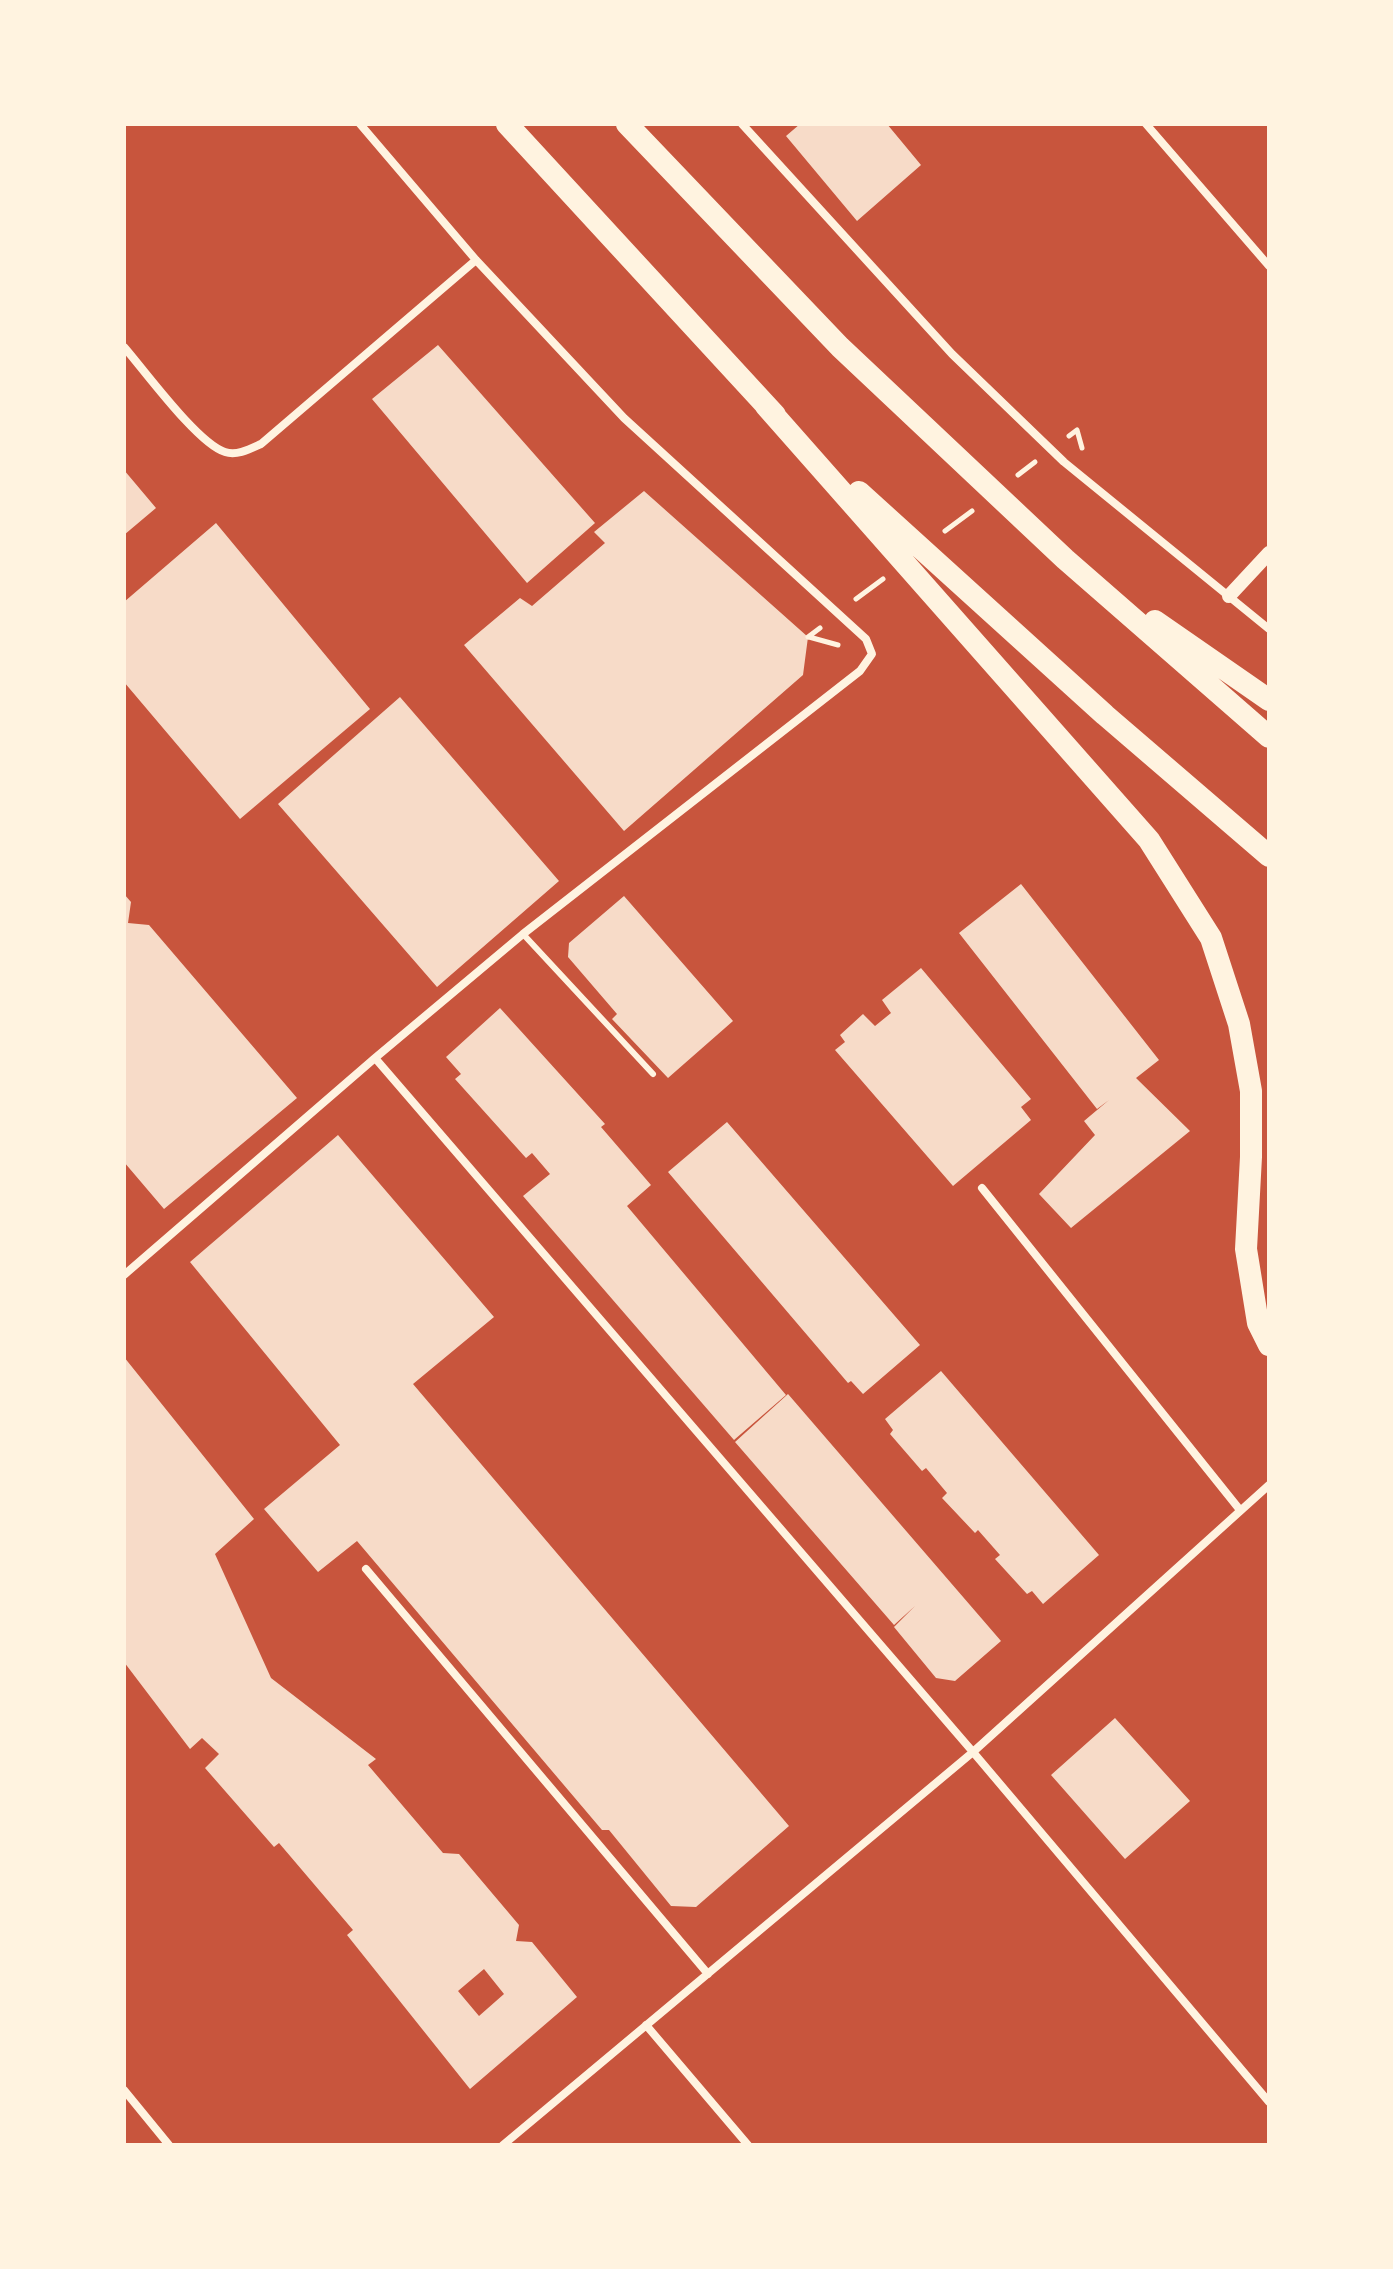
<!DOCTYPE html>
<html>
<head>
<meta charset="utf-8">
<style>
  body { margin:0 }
  #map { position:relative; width:1393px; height:2269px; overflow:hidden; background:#c8553d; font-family:Cabin,sans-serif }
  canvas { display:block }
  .frame { position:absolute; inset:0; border:126px solid #fff3e0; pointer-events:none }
</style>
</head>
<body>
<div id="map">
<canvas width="1393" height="2269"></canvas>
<div class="frame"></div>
</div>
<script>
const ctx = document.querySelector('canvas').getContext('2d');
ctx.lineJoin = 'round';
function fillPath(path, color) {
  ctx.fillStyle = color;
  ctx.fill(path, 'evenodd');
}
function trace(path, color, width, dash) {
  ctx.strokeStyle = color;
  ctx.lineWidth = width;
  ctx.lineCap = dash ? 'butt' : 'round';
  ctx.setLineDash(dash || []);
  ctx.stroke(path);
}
fillPath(new Path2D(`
  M800,124H887L921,165L857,221L786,136Z
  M438,345L595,523L527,583L372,399Z
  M124,470L156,508L124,535Z
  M644,491L808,637L803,675L624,831L464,645L520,598L532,606L605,543L594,532Z
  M216,523L370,709L240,819L124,682V602Z
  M400,697L559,881L437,987L278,804Z
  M1021,884L1159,1060L1136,1078L1190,1131L1071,1228L1039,1194L1095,1135L1084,1121L1109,1100L1097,1109L959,933Z
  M124,894L131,902L128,923L149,925L297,1098L164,1209L124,1162Z
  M624,896L733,1021L668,1078L612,1019L617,1014L568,957L569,943Z
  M921,968L1031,1099L1021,1107L1031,1120L953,1186L835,1050L845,1042L840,1035L863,1014L875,1026L891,1013L882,1000Z
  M500,1008L605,1124L601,1127L651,1185L627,1206L786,1395L734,1440L523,1196L550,1174L532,1153L526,1158L455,1079L461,1074L446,1057Z
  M727,1122L920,1345L863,1394L851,1381L848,1383L668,1172Z
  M338,1135L494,1317L413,1384L789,1826L696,1907L671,1906L609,1830H602L357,1541L318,1572L264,1509L340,1445L190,1262Z
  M124,1357L254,1519L215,1554L271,1678L376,1759L368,1765L443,1853L459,1854L519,1925L516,1941L532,1942L577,1997L470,2089L347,1935L353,1930L279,1843L274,1847L205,1768L219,1754L202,1738L190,1749L124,1662ZM484,1969L504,1994L479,2016L458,1991Z
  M941,1371L1099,1555L1043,1604L1032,1591L1027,1594L995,1559L1000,1555L978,1530L975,1533L942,1498L947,1493L926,1468L922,1471L890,1434L893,1430L885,1419Z
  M788,1394L1001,1641L955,1681L936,1678L894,1627L915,1606L894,1625L735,1442Z
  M1115,1718L1190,1801L1125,1859L1051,1775Z`), '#f7dbc8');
trace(new Path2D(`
  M1069,436L1077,430L1082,448
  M1018,475L1035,462
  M945,531L972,511
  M856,599L883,579
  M808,637L820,628
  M809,637L838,645`), '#fff3e0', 5);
trace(new Path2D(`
  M523,934L653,1074`), '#fff3e0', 6);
trace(new Path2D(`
  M742,124L952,354L1064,462L1269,629
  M1146,124L1269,266
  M124,347C145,371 198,444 225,452C237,456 250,449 261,444L476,260
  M375,1058L973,1752L1269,2102
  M982,1188L1240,1510
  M124,1275L375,1058L523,934L860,671L872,654L866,639L624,418L476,260L360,124
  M366,1569L708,1974
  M646,2025L748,2145
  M124,2090L169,2145
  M503,2145L973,1752L1269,1485`), '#fff3e0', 8);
trace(new Path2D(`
  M1229,596L1269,553`), '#fff3e0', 14);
trace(new Path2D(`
  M507,124L775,415
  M627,124L840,347L1065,559L1269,737
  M766,406L1149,840L1211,938L1239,1024L1251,1091V1157L1246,1249L1258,1323L1269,1345
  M859,492L1105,715L1269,856
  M1155,621L1269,700`), '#fff3e0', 22);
</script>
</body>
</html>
